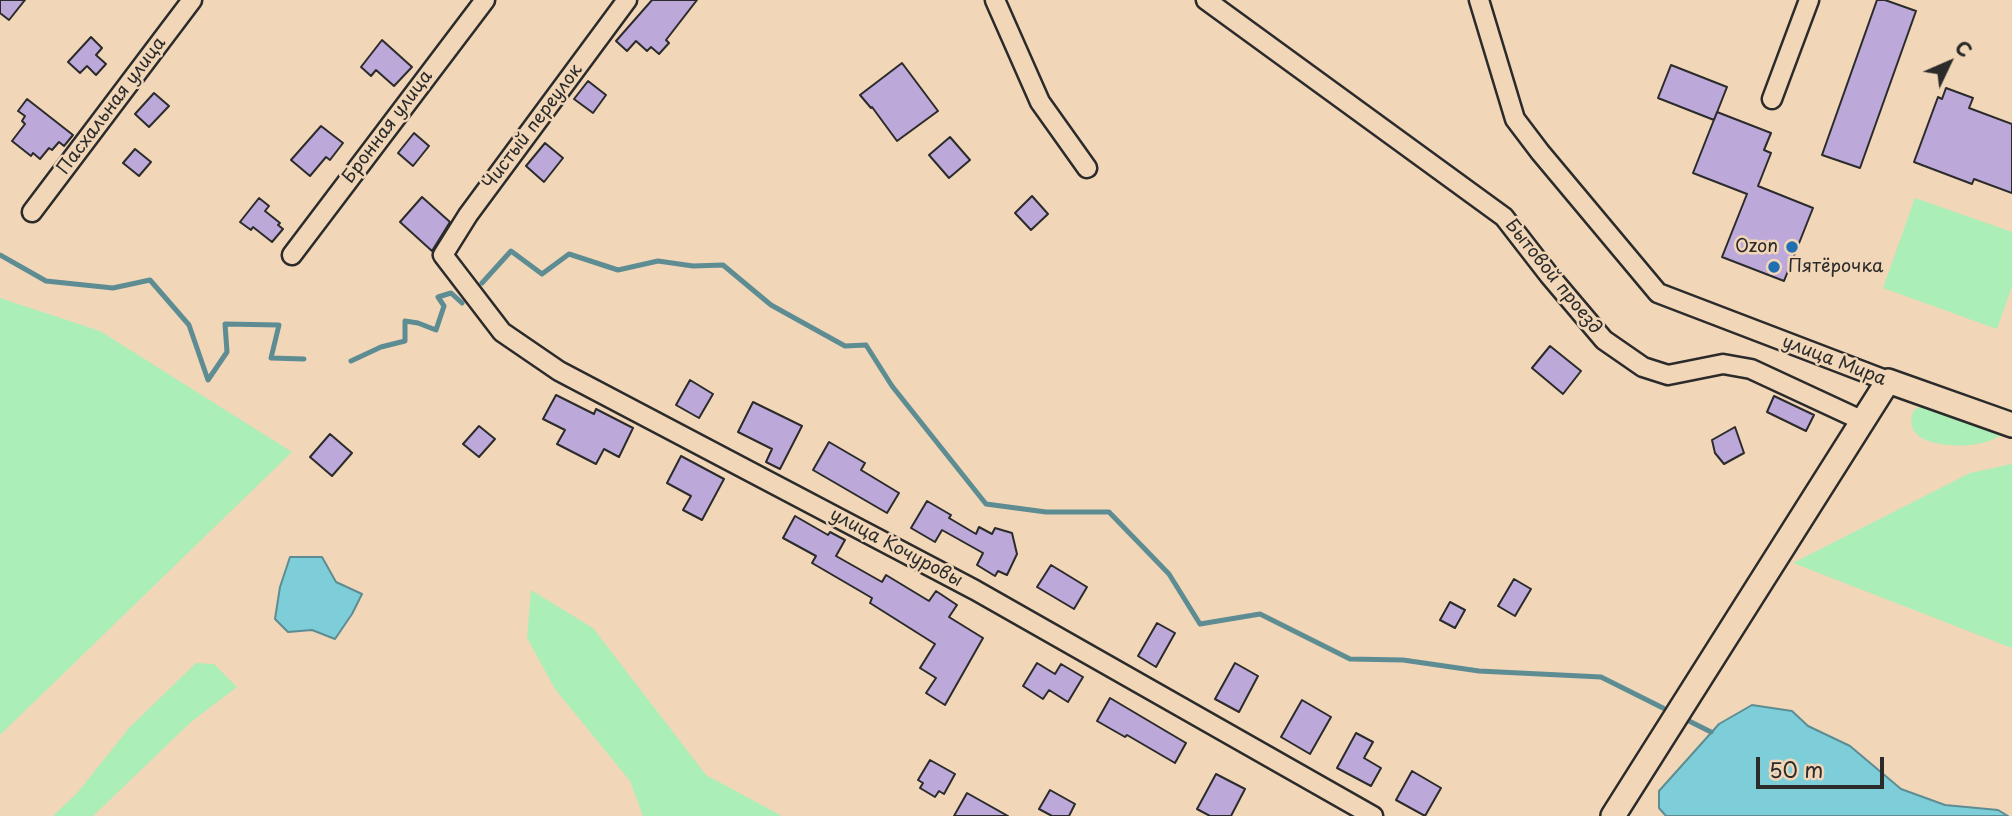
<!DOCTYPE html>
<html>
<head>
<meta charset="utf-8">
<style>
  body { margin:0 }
  #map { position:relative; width:2012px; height:816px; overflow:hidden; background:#f1d6b8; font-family:"Playpen Sans",sans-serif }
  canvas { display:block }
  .north { position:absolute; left:1914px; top:28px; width:70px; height:70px; -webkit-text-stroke:5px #f1d6b8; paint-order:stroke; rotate:46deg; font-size:19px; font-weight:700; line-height:28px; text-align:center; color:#2b2b2b }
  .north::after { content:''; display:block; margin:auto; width:24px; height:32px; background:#2b2b2b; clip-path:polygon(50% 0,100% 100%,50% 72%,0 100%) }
  .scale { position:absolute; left:1756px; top:757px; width:128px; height:32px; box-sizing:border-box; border:4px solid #2b2b2b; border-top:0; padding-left:9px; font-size:21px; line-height:24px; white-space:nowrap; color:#2b2b2b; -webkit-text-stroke:5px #f1d6b8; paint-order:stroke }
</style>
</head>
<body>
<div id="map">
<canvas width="2012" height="816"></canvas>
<div class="north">С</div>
<div class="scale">50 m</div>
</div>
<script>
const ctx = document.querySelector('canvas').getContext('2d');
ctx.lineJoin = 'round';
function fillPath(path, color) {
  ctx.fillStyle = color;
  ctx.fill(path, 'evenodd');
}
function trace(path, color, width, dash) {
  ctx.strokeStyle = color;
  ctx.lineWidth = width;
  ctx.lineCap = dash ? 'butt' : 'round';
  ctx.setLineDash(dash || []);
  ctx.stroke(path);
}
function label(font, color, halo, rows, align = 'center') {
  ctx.font = font + ' "Playpen Sans",sans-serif';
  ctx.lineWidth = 5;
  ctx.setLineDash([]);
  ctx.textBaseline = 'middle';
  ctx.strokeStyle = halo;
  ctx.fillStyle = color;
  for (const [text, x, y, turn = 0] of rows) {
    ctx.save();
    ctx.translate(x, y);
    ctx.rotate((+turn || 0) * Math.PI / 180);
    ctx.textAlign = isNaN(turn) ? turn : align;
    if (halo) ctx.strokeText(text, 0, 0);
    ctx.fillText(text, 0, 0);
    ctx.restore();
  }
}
fillPath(new Path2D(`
  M1915,198L2012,232V286L1997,329L1883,288Z
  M0,298L100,331L292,452L0,735Z
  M1922,406H1930L2002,432C1995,451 1893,455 1914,410Z
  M2012,464V648L1793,563L1970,473Z
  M531,590L593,628L706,775L782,816H643L630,781L555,689L527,638Z
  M196,663L214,664L237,687L191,722L93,816H53L78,792L129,728Z`), '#aceeb7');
const water = new Path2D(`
  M290,557H322L336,582L362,594L352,614L335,639L312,630L288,632L275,619L280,587Z
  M1752,705L1792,711L1808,726L1850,746L1901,789L1945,805L1998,810L2008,816H1666L1659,808V791L1719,724Z`);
fillPath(water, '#7eced9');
trace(water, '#5d8d93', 2);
trace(new Path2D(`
  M0,255L46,281L113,288L150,280L189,325L208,380L227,352L225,324L279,325L271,358L304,359
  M482,283L511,251L542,274L569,254L618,270L658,261L693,266L723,265L771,305L845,346L866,345L892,386L986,504L1046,512H1109L1169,574L1200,624L1260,614L1350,659L1403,660L1479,671L1601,677L1663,708
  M351,361L381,347L405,341V321L418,323L436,330L444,306L438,297L451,293L462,303
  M1687,720L1711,732`), '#5d8d93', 5);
const building = new Path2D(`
  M0,0H25L9,20L0,13Z
  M652,0H697L666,40L669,43L659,54L651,47L647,51L636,41L627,51L616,41Z
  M1877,0H1885L1916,11L1860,168L1822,155Z
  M91,37L102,48L96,55L106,64L96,75L87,66L80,73L68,62Z
  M382,40L412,67L394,86L376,70L371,76L361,67Z
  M902,63L938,111L897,141L872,107L871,108L860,95Z
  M1671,65L1727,87L1714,120L1658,98Z
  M588,81L606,95L593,113L574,99Z
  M1946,88L1973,98L1969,108L2012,124V193L1974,179L1972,184L1914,162L1938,97L1942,99Z
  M154,93L169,106L149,127L135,114Z
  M27,99L73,135L64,146L59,142L52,150L49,148L40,159L33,153L31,156L12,141L25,124L22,121L25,116L18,111Z
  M1717,112L1771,133L1764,150L1771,153L1758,186L1813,208L1784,281L1722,257L1747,194L1693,173Z
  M321,126L343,143L330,160L326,157L310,176L291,160Z
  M414,133L429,146L413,166L398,153Z
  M950,137L970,160L949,178L929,155Z
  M545,143L563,158L544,182L526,166Z
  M135,149L151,162L139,176L123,163Z
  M1032,196L1048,214L1031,230L1015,213Z
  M422,197L450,222L432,251L400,222Z
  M259,198L269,206L265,211L280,223L278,225L283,229L272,242L253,227L251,230L240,222Z
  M1550,346L1581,371L1563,394L1532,368Z
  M690,380L713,394L699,418L676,405Z
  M556,395L594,414L596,409L633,428L619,457L604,449L596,464L557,444L565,430L543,419Z
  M1774,396L1814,415L1806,431L1767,412Z
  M753,402L802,426L780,469L766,462L772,449L738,432Z
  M479,426L495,439L479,457L463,444Z
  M1735,427L1744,453L1724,464L1715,453L1712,440Z
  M330,434L352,453L332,476L310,457Z
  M829,442L865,463L861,470L899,493L887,513L813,470Z
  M681,456L724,479L702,520L683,510L691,496L667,483Z
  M927,501L951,515L949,518L976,534L979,527L992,534L995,528L1012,533L1017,554L1007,575L998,571L995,576L977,565L983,553L942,530L935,542L911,528Z
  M795,516L828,535L830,532L845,540L836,556L882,582L886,575L929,601L936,591L957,605L949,617L983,638L945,705L926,693L936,678L920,668L935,644L870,603L872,598L812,563L816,556L783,538Z
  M1051,565L1087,587L1074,609L1037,587Z
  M1514,579L1531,589L1515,616L1498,606Z
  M1450,602L1465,610L1455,628L1440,620Z
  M1157,623L1175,633L1156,667L1138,656Z
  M1037,663L1055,674L1061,664L1083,677L1068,702L1049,690L1043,699L1023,686Z
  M1235,663L1258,676L1239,712L1215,699Z
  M1110,698L1186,743L1175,763L1127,735L1125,737L1097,721Z
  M1302,700L1331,717L1310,754L1281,737Z
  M1356,733L1373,742L1364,758L1381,768L1371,786L1337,768Z
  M930,760L955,774L944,794L939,791L935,797L920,788L923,783L918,780Z
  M1412,771L1441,788L1425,816L1396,800Z
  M1216,774L1245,789L1231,816H1210L1197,809Z
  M1050,790L1075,804L1069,816H1052L1039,809Z
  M967,793L1008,816H954Z`);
fillPath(building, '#bda9d9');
trace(building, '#2b2b2b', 2);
const minor = new Path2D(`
  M627,0L468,215L443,255L502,332L559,371L975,590L1373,816
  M995,0L1040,102L1087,168
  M1206,0L1504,217L1549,275L1604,340L1643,367L1668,375L1723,364L1751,369L1863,421
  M1479,0L1515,119L1540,152L1658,293L1888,381
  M1772,99L1809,0
  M32,212L192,0
  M292,255L485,0`);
const tertiary = new Path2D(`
  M1613,816L1888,381L2012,425`);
trace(minor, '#2b2b2b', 23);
trace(tertiary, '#2b2b2b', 28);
trace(minor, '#f1d6b8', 18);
trace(tertiary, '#f1d6b8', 23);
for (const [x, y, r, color] of [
  [1792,247,7,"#1f6fb2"],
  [1774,267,7,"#1f6fb2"]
]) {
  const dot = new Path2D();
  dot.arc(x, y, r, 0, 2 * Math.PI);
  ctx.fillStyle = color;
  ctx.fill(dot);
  trace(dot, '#f1d6b8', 2.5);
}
label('18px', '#2b2b2b', '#f1d6b8', [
  ["Пасхальная улица",112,106,-53],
  ["Бронная улица",388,127,-53],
  ["Чистый переулок",533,127,-53],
  ["Бытовой проезд",1553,277,51],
  ["улица Мира",1834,361,21],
  ["улица Кочуровы",896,548,28]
]);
label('18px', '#2b2b2b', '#f1d6b8', [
  ["Ozon",1778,247],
  ["Пятёрочка",1788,267,"left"]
], 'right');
</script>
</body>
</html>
